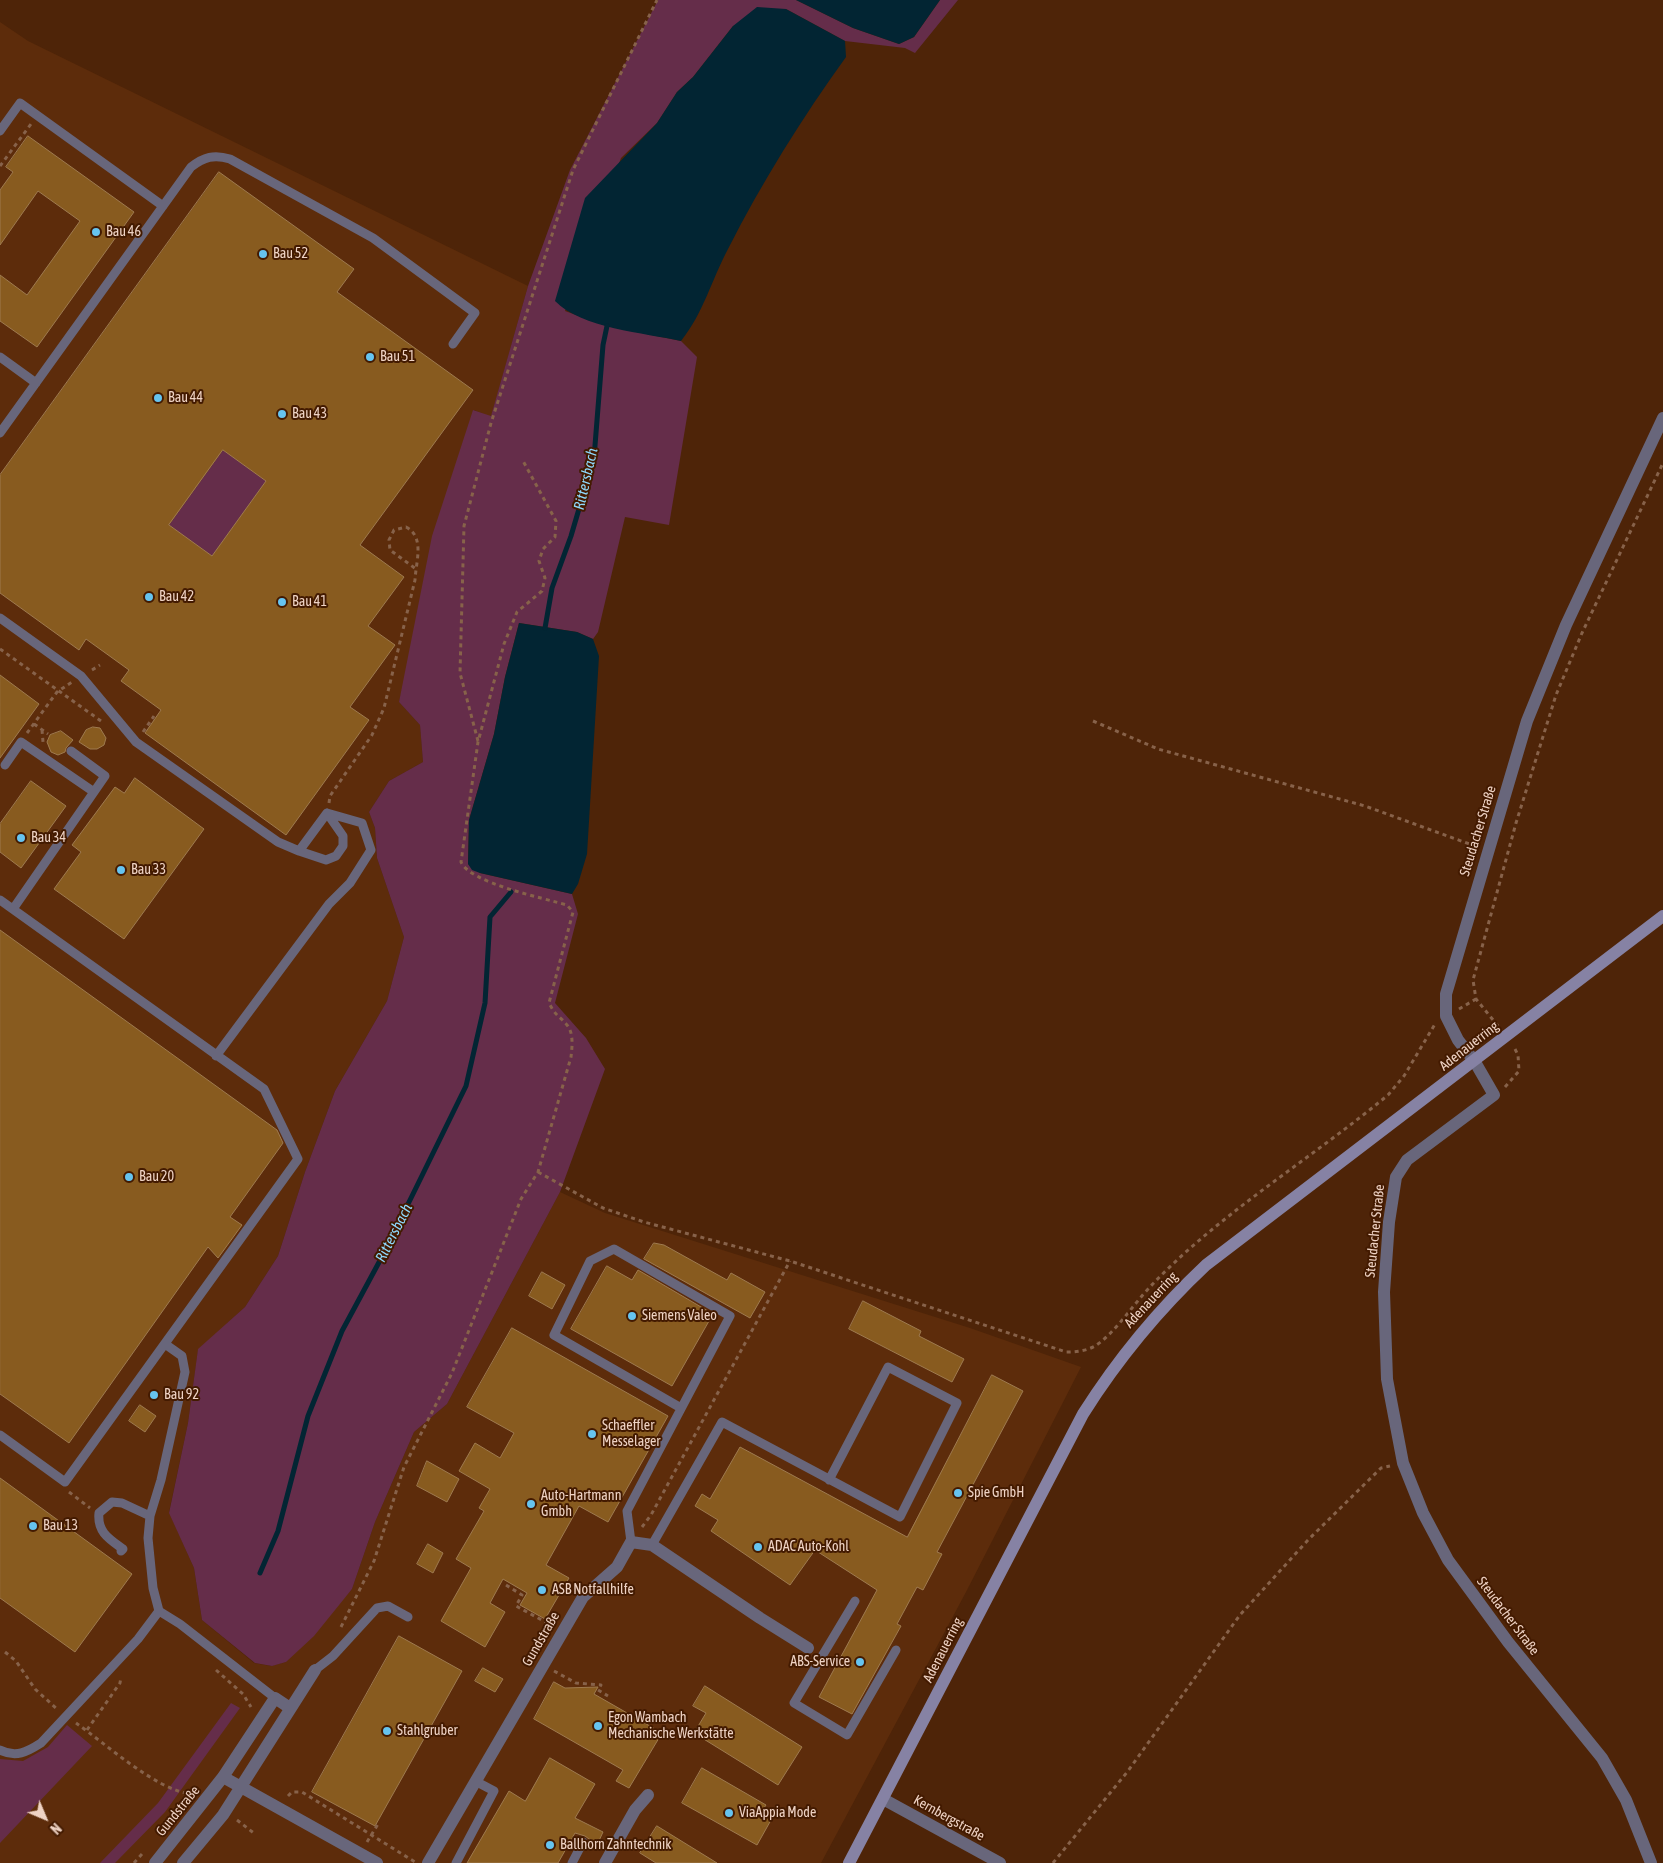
<!DOCTYPE html>
<html>
<head>
<meta charset="utf-8">
<style>
  body { margin:0 }
  #map { position:relative; width:1663px; height:1863px; overflow:hidden; background:#4e2408; font-family:"Asap Condensed",sans-serif }
  canvas { display:block }
  .north { position:absolute; left:20px; top:1793px; width:50px; height:50px; -webkit-text-stroke:4px #431a00; paint-order:stroke; rotate:135deg; font-size:14px; font-weight:700; line-height:20px; text-align:center; color:#efd3c4 }
  .north::after { content:''; display:block; margin:auto; width:18px; height:22px; background:#efd3c4; clip-path:polygon(50% 0,100% 100%,50% 72%,0 100%) }
</style>
</head>
<body>
<div id="map">
<canvas width="1663" height="1863"></canvas>
<div class="north">N</div>
</div>
<script>
const ctx = document.querySelector('canvas').getContext('2d');
ctx.lineJoin = 'round';
function fillPath(path, color) {
  ctx.fillStyle = color;
  ctx.fill(path, 'evenodd');
}
function trace(path, color, width, dash) {
  ctx.strokeStyle = color;
  ctx.lineWidth = width;
  ctx.lineCap = dash ? 'butt' : 'round';
  ctx.setLineDash(dash || []);
  ctx.stroke(path);
}
function label(font, color, halo, rows, align = 'center') {
  ctx.font = font + ' "Asap Condensed",sans-serif';
  ctx.lineWidth = 4;
  ctx.setLineDash([]);
  ctx.textBaseline = 'middle';
  ctx.strokeStyle = halo;
  ctx.fillStyle = color;
  for (const [text, x, y, turn = 0] of rows) {
    ctx.save();
    ctx.translate(x, y);
    ctx.rotate((+turn || 0) * Math.PI / 180);
    ctx.textAlign = isNaN(turn) ? turn : align;
    if (halo) ctx.strokeText(text, 0, 0);
    ctx.fillText(text, 0, 0);
    ctx.restore();
  }
}
fillPath(new Path2D(`
  M0,22L28,41L528,286L491,417L474,410L399,702L420,725L423,762L389,781L369,812L375,828L377,858L404,937L387,1001L335,1091L305,1172L278,1256L245,1307L198,1350L188,1423L169,1512L194,1568L202,1620L254,1663L271,1666L286,1662L352,1589L375,1522L414,1432L447,1404L560,1192L605,1213L970,1328L1081,1367L966,1592L821,1863H0Z`), '#5d2c0b');
fillPath(new Path2D(`
  M658,0H796L853,28L899,44L914,37L940,0H958L915,53L905,48L845,41L786,9L733,26L693,77L677,92L657,123L621,158L565,311L607,326L681,341L697,357L669,525L625,517L598,632L593,639L577,632L519,623L505,677L494,734L469,820L468,864L480,873L572,894L578,914L555,1003L586,1038L605,1069L560,1192L447,1404L414,1432L375,1522L352,1589L314,1636L286,1662L272,1666L255,1663L202,1620L194,1568L169,1513L188,1423L198,1349L245,1307L278,1256L305,1172L335,1091L387,1001L404,937L377,858L375,828L369,812L389,781L423,762L420,725L399,702L432,536L473,410L491,416L528,286L570,170Z
  M223,450L266,481L212,556L169,525Z
  M231,1703L240,1708L165,1812L115,1863H100L158,1803Z
  M67,1725L92,1746L0,1843V1759L23,1761L48,1747Z`), '#652d4a');
fillPath(new Path2D(`
  M796,0H940L914,37L899,44L853,28Z
  M757,7L786,9L845,41L846,57C802,118 762,182 728,249C711,281 704,312 681,341C645,333 581,328 555,301L585,198L657,123L677,92L693,77L733,26Z
  M519,623L577,632L593,639L599,656L587,854L578,884L572,894L480,873L472,870L468,864L469,820L494,734L505,677Z`), '#022533');
trace(new Path2D(`
  M545,628L552,588L571,536L594,458L603,345L607,326
  M260,1573L278,1531L308,1416L342,1331L384,1253L466,1086L485,1003L490,917L511,892`), '#022533', 5);
const building = new Path2D(`
  M28,136L134,212L37,347L0,321V275L27,295L80,221L38,191L0,245V190L13,172L6,167Z
  M219,172L354,269L337,292L473,390L360,545L404,577L368,626L395,645L350,707L369,720L286,835L145,733L161,710L121,681L129,670L86,639L79,650L0,593V475ZM223,450L266,481L212,556L169,525Z
  M0,675L39,704L0,758Z
  M93,727L100,728L106,738L104,745L97,749H90L79,742L86,730Z
  M61,731L73,740L66,748L65,752L58,755L51,752L47,742L50,735Z
  M135,778L204,829L124,939L54,889L81,852L72,845L115,787L124,793Z
  M31,781L66,806L21,868L0,852V824Z
  M0,930L277,1130L283,1143L230,1217L242,1225L218,1258L208,1247L69,1443L0,1394Z
  M654,1243L664,1245L727,1280L731,1273L765,1292L750,1318L644,1259Z
  M607,1266L632,1280L638,1270L713,1314L672,1386L571,1329Z
  M542,1272L565,1285L552,1309L529,1296Z
  M863,1301L921,1331L919,1336L964,1359L952,1382L849,1329Z
  M512,1328L668,1416L608,1522L579,1506L546,1565L569,1578L545,1619L520,1605L527,1593L503,1579L490,1603L505,1612L485,1647L441,1621L471,1568L456,1559L484,1511L479,1508L490,1489L459,1471L475,1443L500,1458L514,1433L467,1407Z
  M992,1375L1023,1391L937,1552L942,1554L923,1590L917,1587L897,1624L901,1626L852,1714L819,1697L877,1590L815,1550L790,1585L711,1531L718,1520L695,1506L702,1494L710,1499L740,1447L907,1537Z
  M140,1405L156,1416L145,1432L129,1421Z
  M427,1461L459,1479L447,1502L417,1486Z
  M0,1478L132,1574L75,1652L0,1598Z
  M428,1544L443,1553L433,1573L417,1564Z
  M399,1636L462,1671L375,1826L312,1792Z
  M483,1668L503,1679L495,1692L475,1681Z
  M554,1682L565,1688L598,1687L594,1694L662,1733L629,1788L616,1781L623,1770L534,1719Z
  M705,1686L802,1747L778,1785L694,1733L706,1713L693,1706Z
  M550,1758L595,1784L575,1818L603,1832L597,1845L585,1836L575,1833L558,1863H467L509,1791L525,1801Z
  M702,1768L766,1805L760,1814L771,1820L757,1845L682,1803Z
  M657,1826L717,1863H656L640,1853Z`);
fillPath(building, '#885b1f');
trace(building, '#9e7a4f', 1);
trace(new Path2D(`
  M0,166L31,124
  M0,649L101,721
  M92,670L100,665
  M1093,721L1158,749L1365,806L1475,846
  M34,724L48,734
  M42,730L43,742
  M143,732L154,716
  M27,733L57,692L72,682
  M478,741L460,673L464,526L491,423L573,170L657,0
  M329,803L330,796L372,735L384,708L415,580C416,561 425,537 406,527L394,530L389,540L390,550L416,569
  M1459,1009L1476,999
  M1498,1026L1476,999L1473,980L1516,823L1556,695L1582,633L1663,463
  M1505,1087L1519,1071L1518,1055L1514,1047
  M538,1172L603,1208L644,1222L790,1261L1066,1352C1076,1352 1086,1351 1095,1346C1114,1334 1133,1305 1149,1288C1217,1215 1311,1159 1388,1095L1404,1076L1435,1024
  M69,1492L90,1508
  M642,1527L651,1515L790,1261
  M506,1585L522,1595L516,1606L551,1625
  M341,1627L374,1561L404,1467L452,1373L521,1199L538,1172L571,1057C572,1048 574,1033 567,1025C559,1015 556,1017 549,1003L573,912L567,905C543,898 470,883 461,862L478,742L504,644L517,612L542,591L545,578L539,561L543,549L555,537L556,521L522,459
  M5,1652L16,1661L35,1689L57,1709
  M216,1670L243,1694L251,1707
  M554,1671L576,1683L601,1685L598,1690L608,1696
  M76,1723C106,1744 156,1790 191,1794
  M87,1730L120,1683L121,1677
  M288,1796L292,1792H302L415,1862
  M237,1820L255,1834
  M367,1842L378,1824
  M134,1863L142,1854
  M1053,1863L1128,1771L1240,1615L1308,1540L1381,1468L1390,1466`), '#87624a', 3, [4, 4]);
trace(new Path2D(`
  M0,131L20,103L163,206
  M0,357L36,383
  M0,433L191,167C204,157 214,154 230,159L373,238L475,313L453,344
  M0,618L81,676L136,742L278,842L299,851
  M5,765L21,742L94,792
  M0,900L264,1089L298,1159L65,1482L0,1435
  M13,909L105,776L71,751
  M216,1056L329,904L350,883L371,850L362,823L327,813L299,851L326,860L336,856L343,846V836L327,813
  M631,1542L627,1511L730,1316L614,1249L590,1261L554,1335L681,1408
  M652,1545L722,1422L900,1517L957,1403L888,1367L829,1480
  M121,1551L123,1549C109,1539 97,1532 99,1513L112,1502L122,1503L150,1516
  M855,1601L794,1703L847,1735L896,1650
  M159,1611L153,1588L148,1538L150,1516L161,1480L185,1372L182,1356L165,1344
  M315,1670L333,1656L377,1608L388,1606L408,1617
  M0,1750C16,1758 27,1752 41,1743L138,1639L159,1611L180,1624L275,1698
  M456,1863L494,1791L477,1782
  M572,1863L583,1842`), '#68667b', 9);
trace(new Path2D(`
  M223,1777L377,1863
  M883,1799L1000,1863
  M155,1863L223,1777L275,1698L290,1708
  M183,1863L223,1815L315,1670
  M428,1863L583,1597L617,1567L631,1542L652,1545L760,1618L808,1648
  M605,1863L635,1810L648,1795
  M1651,1863L1626,1800L1602,1758L1508,1642L1448,1560L1423,1513L1403,1463L1387,1379L1384,1292L1389,1222L1396,1177L1407,1160L1494,1095L1475,1062L1458,1040L1446,1016V994L1527,721L1566,625L1663,418`), '#68667b', 12);
trace(new Path2D(`
  M849,1863L1083,1414C1119,1357 1157,1311 1206,1265L1663,916`), '#8682a4', 12);
for (const [x, y, r, color] of [
  [96,232,5,"#66c4ef"],
  [263,254,5,"#66c4ef"],
  [370,357,5,"#66c4ef"],
  [158,398,5,"#66c4ef"],
  [282,414,5,"#66c4ef"],
  [149,597,5,"#66c4ef"],
  [282,602,5,"#66c4ef"],
  [21,838,5,"#66c4ef"],
  [121,870,5,"#66c4ef"],
  [129,1177,5,"#66c4ef"],
  [632,1316,5,"#66c4ef"],
  [154,1395,5,"#66c4ef"],
  [592,1434,5,"#66c4ef"],
  [958,1493,5,"#66c4ef"],
  [531,1504,5,"#66c4ef"],
  [33,1526,5,"#66c4ef"],
  [758,1547,5,"#66c4ef"],
  [542,1590,5,"#66c4ef"],
  [860,1662,5,"#66c4ef"],
  [598,1726,5,"#66c4ef"],
  [387,1731,5,"#66c4ef"],
  [729,1813,5,"#66c4ef"],
  [550,1845,5,"#66c4ef"]
]) {
  const dot = new Path2D();
  dot.arc(x, y, r, 0, 2 * Math.PI);
  ctx.fillStyle = color;
  ctx.fill(dot);
  trace(dot, '#431a00', 2);
}
label('14px', '#efd3c4', '#431a00', [
  ["Bau 46",106,232],
  ["Bau 52",273,254],
  ["Bau 51",380,357],
  ["Bau 44",168,398],
  ["Bau 43",292,414],
  ["Bau 42",159,597],
  ["Bau 41",292,602],
  ["Bau 34",31,838],
  ["Bau 33",131,870],
  ["Bau 20",139,1177],
  ["Siemens Valeo",642,1316],
  ["Bau 92",164,1395],
  ["Schaeffler",602,1426],
  ["Messelager",602,1442],
  ["Spie GmbH",968,1493],
  ["Auto-Hartmann",541,1496],
  ["Gmbh",541,1512],
  ["Bau 13",43,1526],
  ["ADAC Auto-Kohl",768,1547],
  ["ASB Notfallhilfe",552,1590],
  ["ABS-Service",850,1662,"right"],
  ["Egon Wambach",608,1718],
  ["Mechanische Werkstätte",608,1734],
  ["Stahlgruber",397,1731],
  ["ViaAppia Mode",739,1813],
  ["Ballhorn Zahntechnik",560,1845]
], 'left');
label('14px', '#efd3c4', '#431a00', [
  ["Steudacher Straße",1478,831,-73],
  ["Adenauerring",1469,1046,-38],
  ["Steudacher Straße",1375,1231,-84],
  ["Adenauerring",1151,1300,-47],
  ["Steudacher Straße",1508,1616,53],
  ["Gundstraße",541,1639,-60],
  ["Adenauerring",943,1650,-63],
  ["Gundstraße",178,1811,-51],
  ["Kernbergstraße",949,1818,29]
]);
label('italic 15px', '#8fd9fd', '#431a00', [
  ["Rittersbach",586,479,-77],
  ["Rittersbach",394,1233,-63]
]);
</script>
</body>
</html>
